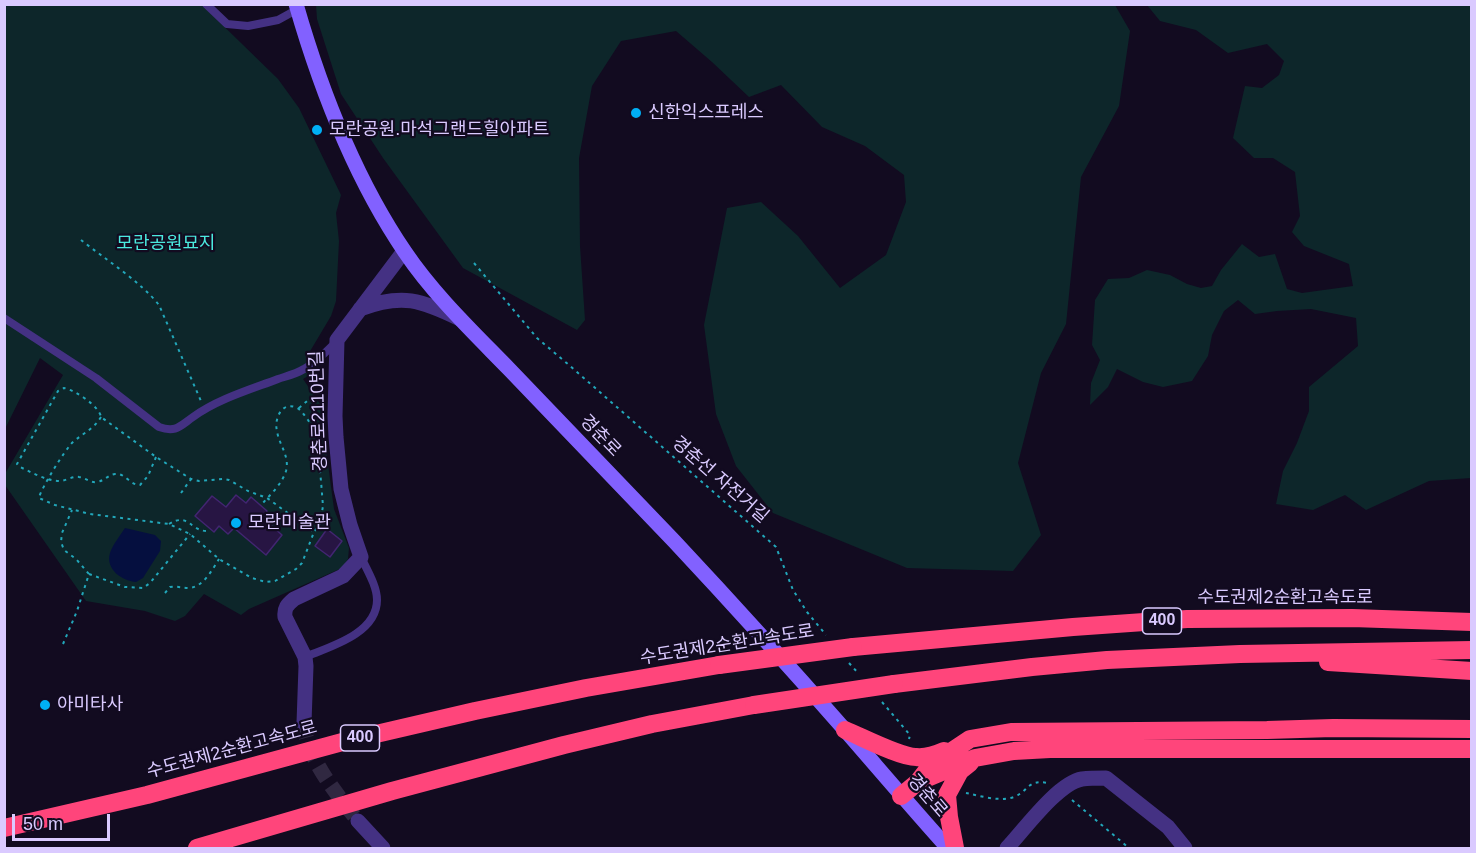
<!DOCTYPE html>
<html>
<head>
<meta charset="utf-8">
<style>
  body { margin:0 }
  #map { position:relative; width:1476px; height:853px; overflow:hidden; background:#120b20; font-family:Arial,sans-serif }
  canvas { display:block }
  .frame { position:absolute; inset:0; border:6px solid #dacaff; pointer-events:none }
  .scale { position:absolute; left:12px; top:814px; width:98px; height:27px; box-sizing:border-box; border:3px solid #dacaff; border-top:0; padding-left:8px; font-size:18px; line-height:21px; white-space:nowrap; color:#dacaff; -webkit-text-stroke:4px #120b20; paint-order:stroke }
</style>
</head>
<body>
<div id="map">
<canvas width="1476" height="853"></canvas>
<div class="frame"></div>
<div class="scale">50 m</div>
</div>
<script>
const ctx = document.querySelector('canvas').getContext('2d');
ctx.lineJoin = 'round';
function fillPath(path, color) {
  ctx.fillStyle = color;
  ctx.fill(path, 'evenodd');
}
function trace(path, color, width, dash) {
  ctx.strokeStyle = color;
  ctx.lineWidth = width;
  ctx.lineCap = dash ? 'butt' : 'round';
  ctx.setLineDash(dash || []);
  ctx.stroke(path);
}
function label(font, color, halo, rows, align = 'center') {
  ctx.font = font + ' Arial,"Noto Sans KR",sans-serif';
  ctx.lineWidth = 4.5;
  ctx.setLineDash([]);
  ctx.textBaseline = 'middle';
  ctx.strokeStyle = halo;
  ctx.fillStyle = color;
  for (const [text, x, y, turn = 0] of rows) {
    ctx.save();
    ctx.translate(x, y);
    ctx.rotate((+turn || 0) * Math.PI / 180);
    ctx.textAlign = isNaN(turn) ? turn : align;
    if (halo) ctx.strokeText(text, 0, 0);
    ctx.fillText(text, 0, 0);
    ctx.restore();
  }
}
fillPath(new Path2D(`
  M5,5H202L278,79L299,108L341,195L336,213L339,241L336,301L331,316L309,353L318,370L303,379L320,404L334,509L349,548L348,559L342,568L249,609L241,615L204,594L185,616L175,621L145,611L86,601L5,485L6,472L63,375L40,358L5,429Z
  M316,5H1115L1130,31L1119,106L1081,177L1066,324L1041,373L1018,463L1041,535L1013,571L907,568L773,513L736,466L716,414L704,325L727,208L761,202L798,236L840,288L886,255L906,202L904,175L865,146L822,127L781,85L749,97L712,62L676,31L621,41L592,86L579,158L580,246L585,320L577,330L463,268L383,158L341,94L317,19Z
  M1147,5H1471V478L1429,481L1366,510L1345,495L1313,510L1276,504L1283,471L1297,443L1309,411V387L1358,346L1356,318L1311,309L1277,311L1255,314L1238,300L1224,311L1212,335L1208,356L1192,381L1163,387L1143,382L1117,369L1108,387L1090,405L1091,383L1100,360L1092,345L1095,300L1108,279L1129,278L1147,270L1170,275L1187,284L1201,288L1212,286L1221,270L1242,244L1259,257L1275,254L1287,289L1302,293L1353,286L1349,264L1304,246L1292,232L1300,216L1295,172L1273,158H1254L1233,138L1245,86L1262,88L1279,75L1284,61L1267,44L1228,53L1196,30L1160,21Z`), '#0d262a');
fillPath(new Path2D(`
  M125,528L155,535L161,541L160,551L143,578L136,582C122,581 105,569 110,553C112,546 121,534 125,528Z`), '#050f3f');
const building = new Path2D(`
  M236,495L246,503L251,497L267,511L264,519L282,535L266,555L234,528L228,534L219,526L214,532L195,516L212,496L226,507Z
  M327,529L342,541L330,557L315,546Z`);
fillPath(building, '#271543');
trace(building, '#422571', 1.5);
trace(new Path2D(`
  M304,723C306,758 337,794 358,821`), '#302841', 15, [15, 8]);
trace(new Path2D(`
  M81,240C105,259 141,282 159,305L201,401
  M474,263L537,338L569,365L776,547L793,590L807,612L826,635
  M299,408L321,389
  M101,417C93,430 83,433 73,442C66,448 40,490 39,498L55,505L90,514L169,524L190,534L219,559L252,578L266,582L275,581L296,569L302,563L314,532L320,524L323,506C321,484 319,437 308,420C304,415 301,409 295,407C281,402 274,420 277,431C279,445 290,456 286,471C282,484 270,495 261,505
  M156,457L148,476L140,485C129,485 126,473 115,474C108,475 104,481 97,482C90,483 86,478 79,477C73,476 67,480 61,481C46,481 33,473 20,467L17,464L58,391L64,388C75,390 99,406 101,417L156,457L191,479L199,481L223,479L229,480L248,491L267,498L314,532
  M181,493L191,479
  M169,524C189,512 190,531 207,531
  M89,574L125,587L143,588L150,583L190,534
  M165,593L170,587C177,586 183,588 190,588C204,586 212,570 219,559
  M63,644L77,611L89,574L76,559L64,550L61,542L62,533L72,510
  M849,663L859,674
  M882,702L910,735L909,739
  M966,793C981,796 999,802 1014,797C1029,791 1027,779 1048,783
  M1072,800L1129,848`), '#22a7ba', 2, [3, 4.5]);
trace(new Path2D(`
  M206,4L227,24L248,26L278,20L298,9
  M4,318L96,378L159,427C176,433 180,426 193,417C218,399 249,390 278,379C287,376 296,374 304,369C317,362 326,352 336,342
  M305,657C329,647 377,634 377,600C377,586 367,570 361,557`), '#443183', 8);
trace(new Path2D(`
  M360,309C402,293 421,300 460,319
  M304,723L306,666L305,657L285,617C284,608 287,605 294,599L343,576L361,557L350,525L341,489L336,437L335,416L337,340L404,251
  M358,821L383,848
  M1007,848C1024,830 1058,783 1082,779C1090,778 1099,778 1106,778L1168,827L1185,848`), '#443183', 15);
trace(new Path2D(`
  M296,4C321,91 354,177 405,252C434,295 473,332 509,369C564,426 619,483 674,541C732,603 789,666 845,730C879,769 913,809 948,848`), '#8261ff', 15);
trace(new Path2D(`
  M853,647L1073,627L1187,619L1352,618L1472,622
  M1328,662L1472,671
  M894,684L1032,667L1107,660L1240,654L1472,650
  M845,730C862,737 900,757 916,757C926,758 935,755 944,751
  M925,779L975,758L1014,751L1050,749H1472
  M901,796L918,782L931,765L970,739L1011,732L1267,730L1333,728L1472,729
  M4,828L147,795L346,741L475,711L586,688L719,665
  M197,848L392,791L564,745L652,724L754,705
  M955,848L949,817L947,795L960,771L970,763`), '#ff457b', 18);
trace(new Path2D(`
  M719,665L853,647
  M754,705L894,684`), '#ff457b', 18);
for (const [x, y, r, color] of [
  [636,113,6,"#00aff5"],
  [317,130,6,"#00aff5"],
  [236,523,6,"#00aff5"],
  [45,705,6,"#00aff5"]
]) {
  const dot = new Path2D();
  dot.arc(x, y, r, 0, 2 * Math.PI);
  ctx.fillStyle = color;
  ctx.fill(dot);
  trace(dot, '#120b20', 2);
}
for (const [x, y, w] of [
  [1162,621,39],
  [360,738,39]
]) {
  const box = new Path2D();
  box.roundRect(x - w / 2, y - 13, w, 26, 4.5);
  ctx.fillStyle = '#120b20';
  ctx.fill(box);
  trace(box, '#dacaff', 1.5);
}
label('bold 16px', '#dacaff', null, [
  ["400",1162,621],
  ["400",360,738]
]);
label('18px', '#dacaff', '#120b20', [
  ["신한익스프레스",648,113],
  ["모란공원.마석그랜드힐아파트",329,130],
  ["모란미술관",248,523],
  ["아미타사",57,705]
], 'left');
label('18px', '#4be9df', '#120b20', [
  ["모란공원묘지",166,244]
]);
label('18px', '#dacaff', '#120b20', [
  ["경춘로2110번길",319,411,-92],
  ["경춘로",600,436,46],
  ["경춘선 자전거길",720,480,41],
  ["수도권제2순환고속도로",1285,598],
  ["수도권제2순환고속도로",727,645,-9],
  ["수도권제2순환고속도로",232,750,-15],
  ["경춘로",927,796,49]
]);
</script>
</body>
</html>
